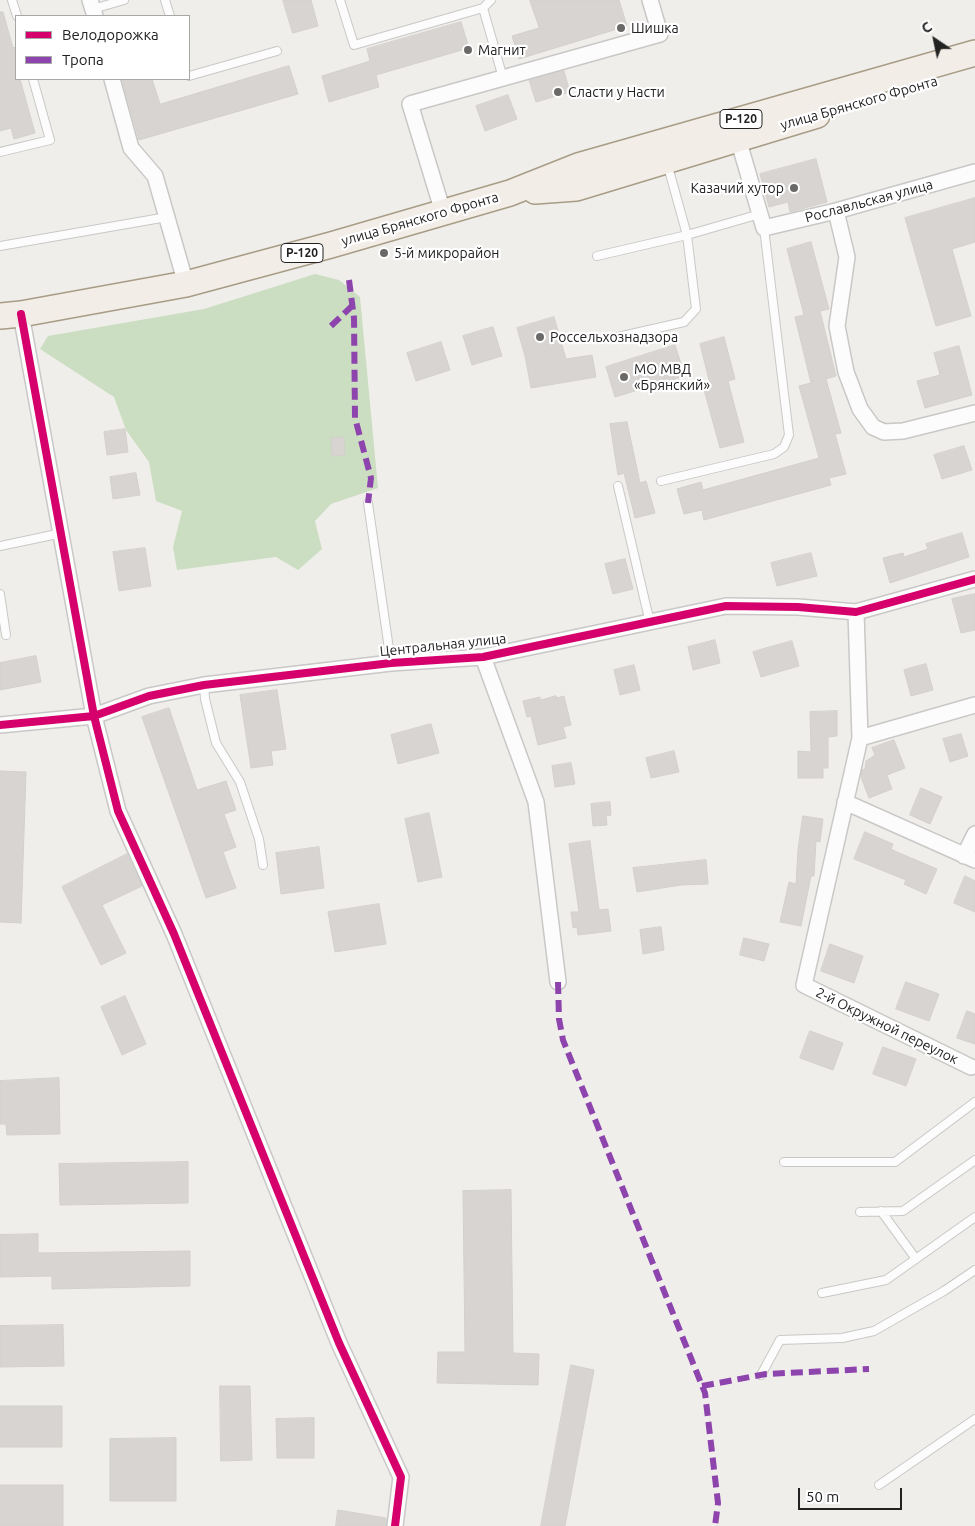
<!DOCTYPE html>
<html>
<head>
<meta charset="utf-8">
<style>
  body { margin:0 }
  #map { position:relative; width:975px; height:1526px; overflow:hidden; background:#f0eeeb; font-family:Ubuntu,sans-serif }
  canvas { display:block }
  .legend { position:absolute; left:15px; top:15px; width:175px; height:65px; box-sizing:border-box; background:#fff; border:1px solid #a7a7a7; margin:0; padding:6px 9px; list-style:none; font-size:15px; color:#222 }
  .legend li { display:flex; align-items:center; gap:10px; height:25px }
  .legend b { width:25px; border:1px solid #a7a7a7 }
  .north { position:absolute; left:910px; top:15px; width:50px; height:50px; -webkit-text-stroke:4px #fff; paint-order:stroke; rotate:326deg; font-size:14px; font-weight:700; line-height:20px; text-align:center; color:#222 }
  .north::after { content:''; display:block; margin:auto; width:18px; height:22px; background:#222; clip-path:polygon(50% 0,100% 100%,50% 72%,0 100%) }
  .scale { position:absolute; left:798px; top:1488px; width:104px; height:22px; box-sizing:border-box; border:2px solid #222; border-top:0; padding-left:6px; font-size:15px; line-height:18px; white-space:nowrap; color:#222; -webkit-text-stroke:4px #fff; paint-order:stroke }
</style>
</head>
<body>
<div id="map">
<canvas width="975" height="1526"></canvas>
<ul class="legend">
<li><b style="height:6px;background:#d6006c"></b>Велодорожка</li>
<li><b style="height:6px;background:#8e44ad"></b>Тропа</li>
</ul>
<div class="north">С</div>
<div class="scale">50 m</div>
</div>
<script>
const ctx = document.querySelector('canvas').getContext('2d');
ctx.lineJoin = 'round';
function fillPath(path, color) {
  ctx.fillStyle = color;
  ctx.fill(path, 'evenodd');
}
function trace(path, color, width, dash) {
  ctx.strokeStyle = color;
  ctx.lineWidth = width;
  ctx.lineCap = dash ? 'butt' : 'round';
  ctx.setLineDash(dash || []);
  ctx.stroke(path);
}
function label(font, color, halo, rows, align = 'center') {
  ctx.font = font + ' Ubuntu,sans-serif';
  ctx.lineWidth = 4.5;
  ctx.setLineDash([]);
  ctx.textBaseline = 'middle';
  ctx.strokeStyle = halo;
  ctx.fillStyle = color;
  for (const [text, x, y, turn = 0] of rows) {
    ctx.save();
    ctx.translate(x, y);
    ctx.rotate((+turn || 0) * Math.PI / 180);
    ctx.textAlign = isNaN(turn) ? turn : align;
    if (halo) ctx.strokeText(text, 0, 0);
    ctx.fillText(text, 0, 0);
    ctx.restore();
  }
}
fillPath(new Path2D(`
  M315,274L339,280L360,297L378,488L331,504L315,521L322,549L298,570L276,557L177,570L173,547L182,511L156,501L149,462L126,430L114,397L40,349L48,336L204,309Z`), '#cbdec1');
const building = new Path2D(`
  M283,0H311L318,26L293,33Z
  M530,0H619L627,26L519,59L512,36L539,28Z
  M0,12H3L13,48L16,47V79H20L35,133L14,139L11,128L0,131Z
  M461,22L469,48L376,75L379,87L329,102L322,76L370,61L367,49Z
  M289,66L298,94L139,140L122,79H152L160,104Z
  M564,71L570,92L536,102L529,80Z
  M508,95L517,119L485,131L476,106Z
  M816,159L827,202L790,212L788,202L769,207L760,174Z
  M975,198V242L952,249L971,316L936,326L905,218Z
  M811,242L829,309L820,311L836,376L826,379L841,433L835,434L846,474L829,478L831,485L704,520L702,510L684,514L677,489L701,482L703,490L819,458L799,386L811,383L795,317L804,315L787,249Z
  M554,317L566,359L592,355L596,377L531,388L525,356L517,328Z
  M493,327L502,356L472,365L463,336Z
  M724,337L735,379L728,381L744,442L720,448L703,386L710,384L700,344Z
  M441,342L450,370L416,381L407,353Z
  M675,345L685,376L615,397L606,367Z
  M959,346L972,395L925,408L917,381L940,375L934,353Z
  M627,422L640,483L646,481L655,513L635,518L624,473L618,475L610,424Z
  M125,429L128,452L107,455L104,432Z
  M344,437L345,455L332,456L331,438Z
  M964,446L972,470L942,479L934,455Z
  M136,473L140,495L113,499L110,477Z
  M962,533L969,557L890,583L883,558L903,553L904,557L928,549L926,544Z
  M145,548L151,586L119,591L113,552Z
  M811,553L817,576L777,586L771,563Z
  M625,559L633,589L613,594L605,564Z
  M975,594V630L961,633L952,599Z
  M715,640L720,663L693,670L688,647Z
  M792,641L799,666L761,677L753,652Z
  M36,656L41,682L0,690V663Z
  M926,664L933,690L911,696L904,670Z
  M634,665L640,690L620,695L614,670Z
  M277,690L286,749L271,751L273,765L251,768L240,695Z
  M556,696L557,698L564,696L571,725L563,727L566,738L538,745L531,716L527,717L523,701L540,697V700Z
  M169,708L197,790L226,781L236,810L224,814L236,847L223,852L236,888L206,898L142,717Z
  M837,711V736L828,737V768H823V778H798V751L811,752L810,712Z
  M431,724L439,753L398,764L391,735Z
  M961,734L968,756L950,762L943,739Z
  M894,740L905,768L887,775L892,789L869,798L861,777L862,770L865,769L866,761L875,755L872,748Z
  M674,751L679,772L651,778L646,758Z
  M571,763L575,784L555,787L552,766Z
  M0,771L26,772L21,923L0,922Z
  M921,788L942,797L930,824L910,815Z
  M610,802L611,815L606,816L607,825L593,826L591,804Z
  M429,813L442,877L418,882L405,819Z
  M803,816L823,819L820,842L816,841L814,876H811L801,926L780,922L789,882L796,884L798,850Z
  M865,832L893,844L891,849L897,852L937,869L926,894L904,884L906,880L854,859Z
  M590,841L599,910L608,909L611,931L578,935L577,927L573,928L571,912H579L569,844Z
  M319,847L324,888L281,894L276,853Z
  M127,854L142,886L102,905L126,953L101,965L62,887Z
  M706,860L708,884L681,885L637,892L633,868Z
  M965,876L975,881V912L954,903Z
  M379,904L386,944L335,952L328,912Z
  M661,927L664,950L643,954L640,930Z
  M744,938L769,944L764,961L740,955Z
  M830,944L863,956L854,983L821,971Z
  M906,982L939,994L929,1021L896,1009Z
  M125,996L146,1044L122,1055L101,1007Z
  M967,1011L975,1014V1044L957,1038Z
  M810,1031L843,1043L833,1070L800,1058Z
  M883,1047L916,1059L906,1086L873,1074Z
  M59,1078L60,1134L7,1135L6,1124H0V1081Z
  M188,1162V1203L60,1205L59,1164Z
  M511,1190L513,1353L539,1354L538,1385L437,1383L438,1352H465L463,1191Z
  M38,1234V1253L190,1251V1286L52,1289V1276L0,1277V1235Z
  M63,1325L64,1366L0,1367V1326Z
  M571,1365L594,1370L565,1526H541Z
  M220,1386H250L252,1460L221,1461Z
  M0,1406H62V1447H0Z
  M314,1418V1458H277L276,1419Z
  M176,1438V1501H110V1439Z
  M0,1485H63V1526H0Z
  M338,1510L386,1518V1526H336Z`);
fillPath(building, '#d7d4d2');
trace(building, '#d3d0cc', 1);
const service = new Path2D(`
  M12,0L17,16
  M165,0L170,16
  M340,0L354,45L483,8
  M491,0L483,8L503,78
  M93,9L124,0
  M189,76L277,51
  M0,152L50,140L33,79
  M0,246L167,217
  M597,256L687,235L667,163
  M609,339L684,322L696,309L687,235L760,214
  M661,481L774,454L784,447L789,435L764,228
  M618,486L650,623
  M368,503L391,663
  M0,546L62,533
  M0,594L6,635
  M204,685L205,699L216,743L240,782L259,839L263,865
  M784,1162H895L975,1102
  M881,1211L916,1259
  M860,1212L903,1211L975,1160
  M822,1293L886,1280L975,1217
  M761,1375L780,1340L842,1338L874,1331L944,1291L975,1270
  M879,1485L975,1419`);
const minor = new Path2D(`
  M90,0L95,16
  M112,79L131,148L155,176L186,284
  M736,132L764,228L836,211L975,172
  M836,211L847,257L837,326L846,372L860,409L873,427L884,432L903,431L975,413
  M443,212L410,104L660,34L650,0
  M21,314L94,716L118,811L174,934L339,1343L401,1477L395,1526
  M856,612L860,738L804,985L971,1067
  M483,657L536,802L558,982
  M0,725L94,716L149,696L204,685L391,663L483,657L726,606L798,607L856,612L975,579
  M860,738L975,705
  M845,802L975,860
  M964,856L975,834`);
const primary = new Path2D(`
  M535,191L576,188L817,115
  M0,316L21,314L186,284L331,245L510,193L578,166L975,53`);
trace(service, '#c9c8c7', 10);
trace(minor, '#c9c8c7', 18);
trace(primary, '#a79c86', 28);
trace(service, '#fdfcfc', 8);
trace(minor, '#fdfcfc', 15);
trace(primary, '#f3ede7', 25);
trace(new Path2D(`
  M349,280L354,318L355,418L371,478L368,503
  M331,326L352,306
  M558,982L559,1019L563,1040L705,1393L718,1503L715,1526
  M702,1386L766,1374L869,1369`), '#8e44ad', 6, [12, 6]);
trace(new Path2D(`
  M21,314L94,716L118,811L174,934L339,1343L401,1477L395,1526
  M0,725L94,716L149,696L204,685L391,663L483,657L726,606L798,607L856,612L975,579`), '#d6006c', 8);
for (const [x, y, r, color] of [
  [621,28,5,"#6a6968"],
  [468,50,5,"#6a6968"],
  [558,92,5,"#6a6968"],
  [794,188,5,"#6a6968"],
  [384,253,5,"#6a6968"],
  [540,337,5,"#6a6968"],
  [624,377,5,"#6a6968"]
]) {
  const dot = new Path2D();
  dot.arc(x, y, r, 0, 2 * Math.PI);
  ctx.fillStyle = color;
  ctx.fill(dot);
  trace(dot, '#fff', 2);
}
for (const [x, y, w] of [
  [741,119,42],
  [302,253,42]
]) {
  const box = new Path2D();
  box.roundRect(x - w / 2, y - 9.5, w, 19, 4);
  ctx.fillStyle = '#fff';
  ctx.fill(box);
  trace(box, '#222', 1);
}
label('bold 12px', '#222', null, [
  ["Р-120",741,119],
  ["Р-120",302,253]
]);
label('14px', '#222', '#fff', [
  ["Шишка",631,28],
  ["Магнит",478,50],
  ["Сласти у Насти",568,92],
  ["Казачий хутор",784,188,"right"],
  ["5-й микрорайон",394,253],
  ["Россельхознадзора",550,337],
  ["МО МВД",634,369],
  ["«Брянский»",634,385]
], 'left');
label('14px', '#222', '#fff', [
  ["улица Брянского Фронта",859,103,-16],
  ["Рославльская улица",869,201,-15],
  ["улица Брянского Фронта",420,219,-16],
  ["Центральная улица",443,645,-6],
  ["2-й Окружной переулок",887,1026,26]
]);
</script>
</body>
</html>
